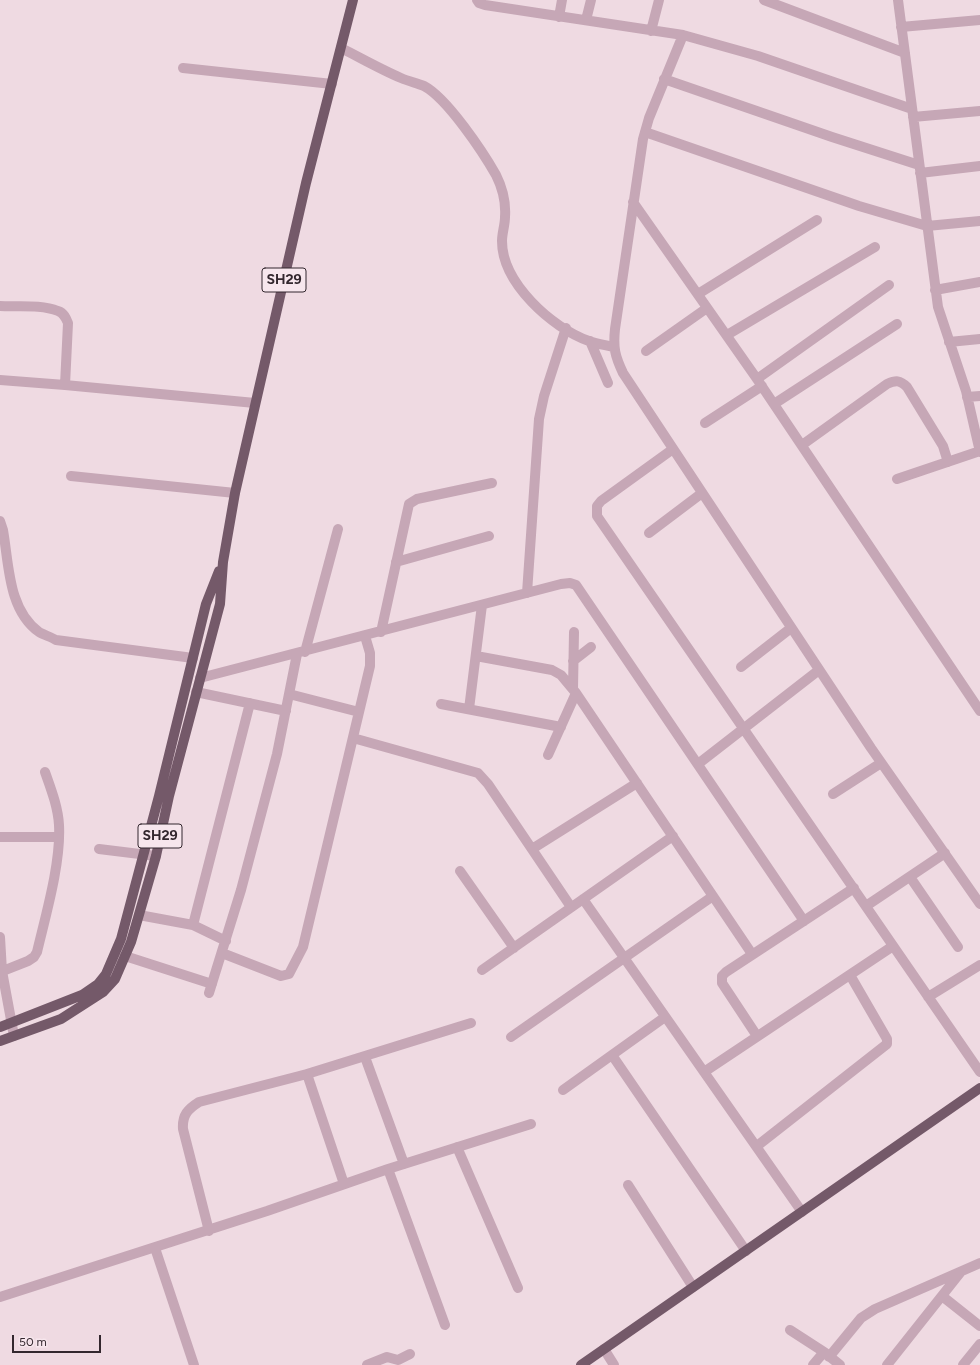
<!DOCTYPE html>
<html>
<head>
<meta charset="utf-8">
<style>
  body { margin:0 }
  #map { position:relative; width:980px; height:1365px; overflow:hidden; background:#efdae2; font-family:Figtree,sans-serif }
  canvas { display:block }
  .scale { position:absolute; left:12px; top:1335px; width:89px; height:18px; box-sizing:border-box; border:2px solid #33272e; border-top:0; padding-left:5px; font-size:12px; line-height:14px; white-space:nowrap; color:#33272e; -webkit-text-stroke:3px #f7e6ed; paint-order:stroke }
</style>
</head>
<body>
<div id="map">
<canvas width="980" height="1365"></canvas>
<div class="scale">50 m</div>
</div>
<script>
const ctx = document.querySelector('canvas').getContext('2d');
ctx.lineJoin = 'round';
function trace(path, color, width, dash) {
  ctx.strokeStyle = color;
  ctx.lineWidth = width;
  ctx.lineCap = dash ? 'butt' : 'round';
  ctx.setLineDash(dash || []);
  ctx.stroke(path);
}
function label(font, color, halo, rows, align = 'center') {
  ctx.font = font + ' Figtree,sans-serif';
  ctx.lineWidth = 3.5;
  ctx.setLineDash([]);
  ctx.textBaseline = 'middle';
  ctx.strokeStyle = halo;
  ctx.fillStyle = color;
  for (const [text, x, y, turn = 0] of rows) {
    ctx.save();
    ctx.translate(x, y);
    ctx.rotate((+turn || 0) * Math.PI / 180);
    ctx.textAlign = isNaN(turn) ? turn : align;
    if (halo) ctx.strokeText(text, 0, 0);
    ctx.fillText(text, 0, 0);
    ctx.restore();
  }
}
trace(new Path2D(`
  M477,0L479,3L485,5L683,35L758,56L912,109
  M764,0L905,53
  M898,0L938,307L966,391L980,452
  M559,17L562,0
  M586,20L591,0
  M901,27L980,20
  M651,31L659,0
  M683,35L649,118L643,139L615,329C613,348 615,356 623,373L871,748L980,904
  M341,48C361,58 380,69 401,78C408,81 416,83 424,86C447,98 483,152 496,175C502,187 506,203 505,217C505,225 502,233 502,241C502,283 552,328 589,341C597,344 605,345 613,347
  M183,68L332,84
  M664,79L832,137L919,165
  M913,117L980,111
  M645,132L859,206L927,226L980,221
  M920,173L980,166
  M633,202L757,379L980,711
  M935,290L980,282
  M698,294L817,220
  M0,306C18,307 41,304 58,311C64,313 66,318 68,323L65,385
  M727,335L875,247
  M590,341L608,383
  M949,342L980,339
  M646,351L707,308
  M757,379L889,285
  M0,380L65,385L255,403
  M967,397L980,396
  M774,404L897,324
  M705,423L762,386
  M802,445L887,384C896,380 900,380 907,387L943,446L948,462
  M673,449L601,501L597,506V516L980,1072
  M71,476L235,493
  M897,479L980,451
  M0,521L3,530C9,564 8,610 39,632C44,635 51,637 56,640L193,658
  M649,533L702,493
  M396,562L489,536
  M527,593L539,419L544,396L566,328
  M381,632L409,504L417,499L492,483
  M305,652L338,529
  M476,656L552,670L561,675L576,693L752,954
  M573,661L591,647
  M741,667L791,628
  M200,678L561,584L570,583L576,585L804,921
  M573,689L574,632
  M196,692L286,711
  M289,694L359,712
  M441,704L561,727
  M469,709L482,605
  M353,738L478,773L488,784L571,907
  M548,755L576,693
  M698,764L819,670
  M833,794L881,763
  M0,837H58
  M99,849L156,856
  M532,849L637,783
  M460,871L514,948
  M910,877L958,947
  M583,899L802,1212
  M866,906L945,853
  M139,915L193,925L226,941
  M193,925L250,703
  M0,937L2,971L14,1036
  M222,953L281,976L289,974L303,947L370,666V653L365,636
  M125,956L212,984
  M482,970L673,836
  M0,972L28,961L34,957L37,952C46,914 61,863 59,825C58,807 51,789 45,772
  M209,993L241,890L277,754L297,654
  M928,997L980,965
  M757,1036L722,983V976L726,972L854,888
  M511,1037L713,896
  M612,1055L746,1251
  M365,1057L404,1164
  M704,1072L893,946
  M307,1074L344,1184
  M563,1090L665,1017
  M757,1146L887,1044V1039L850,975
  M457,1147L518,1288
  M388,1169L445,1325
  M628,1185L693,1287
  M209,1231L183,1129C182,1115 188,1109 199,1102L307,1074L471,1023
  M155,1248L194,1365
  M942,1296L980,1326
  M0,1297L267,1211L388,1169L531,1124
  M790,1330L824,1352L840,1365
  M604,1349L614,1365
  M829,1357L861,1318L875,1309L980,1263
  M367,1365L387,1357L398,1360L410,1354
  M813,1365L824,1352
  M887,1365L960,1273
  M963,1365L980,1344`), '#c6a7b6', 10);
trace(new Path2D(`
  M0,1027L82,995L98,984L106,974L121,939L159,796L206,604L219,571
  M0,1041L61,1019L103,992L115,979L131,942L156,856L169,796L220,604L223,562L235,493L306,183L353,0
  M581,1365L980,1088`), '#745969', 10);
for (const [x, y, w] of [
  [284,280,44],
  [160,836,44]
]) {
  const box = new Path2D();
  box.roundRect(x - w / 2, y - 12, w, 24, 3);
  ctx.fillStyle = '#f7e6ed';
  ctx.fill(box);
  trace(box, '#33272e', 1);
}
label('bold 14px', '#33272e', null, [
  ["SH29",284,280],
  ["SH29",160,836]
]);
</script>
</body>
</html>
